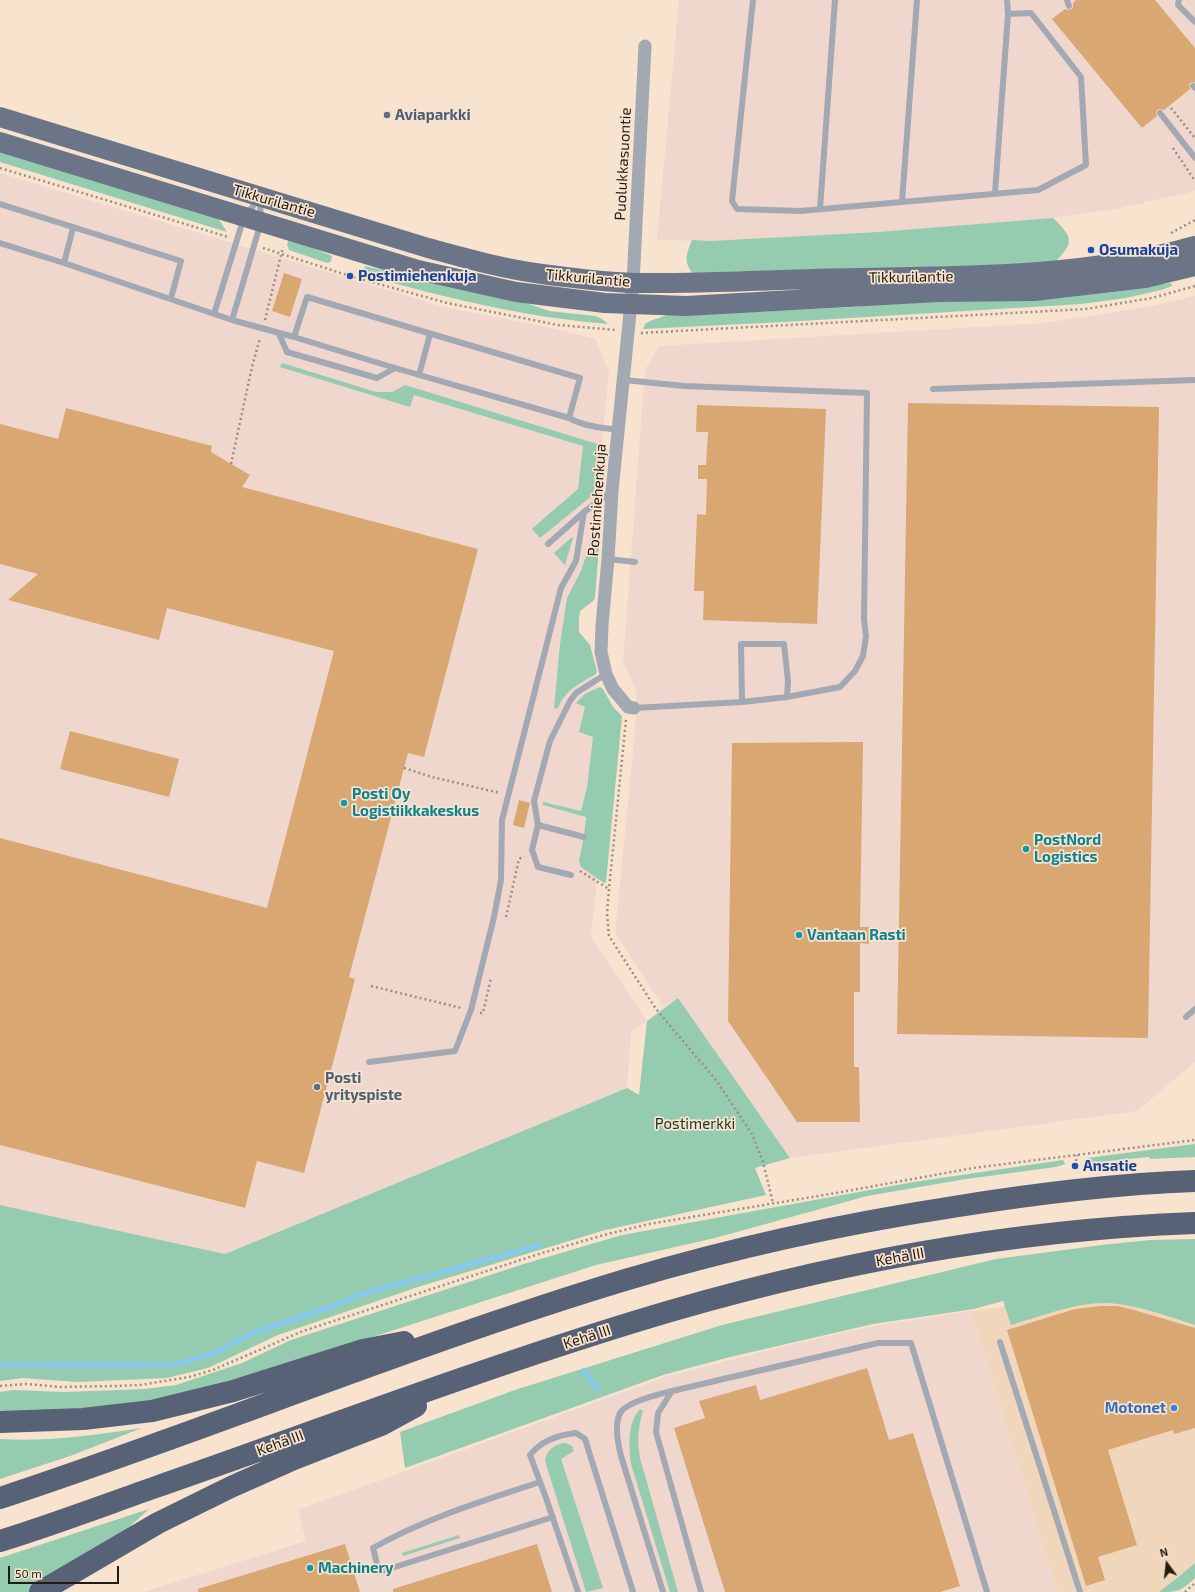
<!DOCTYPE html>
<html>
<head>
<meta charset="utf-8">
<style>
  body { margin:0 }
  #map { position:relative; width:1195px; height:1592px; overflow:hidden; background:#f7e3ce; font-family:"Exo 2",sans-serif }
  canvas { display:block }
  .north { position:absolute; left:1147px; top:1544px; width:40px; height:40px; -webkit-text-stroke:3px #f7e3ce; paint-order:stroke; rotate:345deg; font-size:11px; font-weight:700; line-height:16px; text-align:center; color:#221b13 }
  .north::after { content:''; display:block; margin:auto; width:14px; height:18px; background:#221b13; clip-path:polygon(50% 0,100% 100%,50% 72%,0 100%) }
  .scale { position:absolute; left:8px; top:1566px; width:111px; height:18px; box-sizing:border-box; border:2px solid #221b13; border-top:0; padding-left:5px; font-size:12px; line-height:14px; white-space:nowrap; color:#221b13; -webkit-text-stroke:3px #f7e3ce; paint-order:stroke }
</style>
</head>
<body>
<div id="map">
<canvas width="1195" height="1592"></canvas>
<div class="north">N</div>
<div class="scale">50 m</div>
</div>
<script>
const ctx = document.querySelector('canvas').getContext('2d');
ctx.lineJoin = 'round';
function fillPath(path, color) {
  ctx.fillStyle = color;
  ctx.fill(path, 'evenodd');
}
function trace(path, color, width, dash) {
  ctx.strokeStyle = color;
  ctx.lineWidth = width;
  ctx.lineCap = dash ? 'butt' : 'round';
  ctx.setLineDash(dash || []);
  ctx.stroke(path);
}
function label(font, color, halo, rows, align = 'center') {
  ctx.font = font + ' "Exo 2",sans-serif';
  ctx.lineWidth = 3.5;
  ctx.setLineDash([]);
  ctx.textBaseline = 'middle';
  ctx.strokeStyle = halo;
  ctx.fillStyle = color;
  for (const [text, x, y, turn = 0] of rows) {
    ctx.save();
    ctx.translate(x, y);
    ctx.rotate((+turn || 0) * Math.PI / 180);
    ctx.textAlign = isNaN(turn) ? turn : align;
    if (halo) ctx.strokeText(text, 0, 0);
    ctx.fillText(text, 0, 0);
    ctx.restore();
  }
}
fillPath(new Path2D(`
  M1195,1291V1573L1171,1592H1057L971,1311L1111,1293Z`), '#f0d6bb');
fillPath(new Path2D(`
  M679,0H1195V191L1116,209L1038,220L878,232L710,241L657,240Z
  M0,173L444,307L557,329L596,339L609,372L587,597L575,601L572,634L584,643L612,729L591,937L647,1021L631,1032L627,1088L225,1254L0,1205Z
  M1195,296V1062L1137,1111L790,1158L678,998L663,1007L615,933L635,731L637,692L623,662L645,370L659,346L1044,323L1154,306Z
  M971,1311L1057,1592H144L306,1541L298,1510L665,1377L785,1346L873,1326Z`), '#efd7cd');
fillPath(new Path2D(`
  M0,147L218,218L227,232L0,162Z
  M1053,218C1074,238 1074,243 1054,263L694,275C683,262 686,255 692,240L710,241L878,232Z
  M289,238L332,256L331,261L328,263L324,262L289,250L287,245Z
  M365,266L523,302L549,311L595,316L602,319L608,324C524,317 446,298 365,275L364,271Z
  M1171,283L1172,286L1161,290L1126,298L1081,304L784,322L643,329L645,324L650,321L667,315L725,310L755,312L854,307L953,297L1060,298Z
  M282,363L376,392H392L405,385L607,447L605,477L601,488L593,495L540,538L532,529L534,527L578,489L583,446L414,395L410,407L280,367Z
  M593,525L599,529L600,534L595,598L593,601L580,611L579,618V632L590,645L597,671L596,674C580,683 565,690 558,708L554,709L560,644L567,598L581,571L589,547Z
  M572,537L573,538L565,565L554,553Z
  M600,687L603,689L613,707L622,716L606,882L604,883L581,867L579,860L584,837L586,817L543,805V802L581,811L587,788L593,737L579,732L585,707L576,703L585,694Z
  M678,998L790,1158L755,1168L766,1195L605,1230L418,1287L278,1335L208,1368L167,1378L78,1382L22,1378L0,1381V1205L225,1254L627,1088L639,1095L647,1021Z
  M1195,1144V1157L1150,1159L1149,1157L1088,1163L1087,1158Z
  M1063,1160L1065,1164L1056,1167L966,1179L867,1196L715,1238L596,1265L276,1368L147,1402L92,1408L0,1412V1392L13,1390L65,1392L145,1389L176,1385L242,1363L291,1340L527,1263L622,1235L914,1182Z
  M1195,1239V1325C1167,1316 1138,1305 1109,1303C1076,1302 1042,1316 1011,1325L1003,1301L974,1309L873,1324L730,1357L663,1375L405,1468L400,1432L515,1390L722,1325L996,1259L1102,1245L1150,1240Z
  M640,1409L643,1411C638,1427 637,1441 640,1458L678,1592H670L631,1464C629,1447 627,1423 640,1409Z
  M142,1428L70,1456L0,1479V1439C48,1442 95,1435 142,1428Z
  M566,1443L572,1446L574,1451L561,1459L603,1588L586,1592L545,1461C546,1450 555,1444 566,1443Z
  M149,1509L126,1530L29,1592H0V1558Z
  M459,1535L460,1538L403,1556L402,1553Z
  M1195,1563V1578C1180,1592 1178,1592 1159,1592L1176,1579Z`), '#95cbae');
trace(new Path2D(`
  M0,1365H173L214,1353L253,1333L333,1306L359,1295L540,1245
  M584,1370L598,1390`), '#86c9f4', 4.5);
fillPath(new Path2D(`
  M1076,0H1155L1195,48V82L1190,83L1189,85L1190,89L1164,110L1160,109L1157,110L1156,113L1157,116L1142,128L1052,19L1065,9L1068,10L1072,9L1073,7V3Z
  M284,273L302,279L290,317L272,311Z
  M908,403L1159,407L1148,1038L897,1034Z
  M697,405L826,409L817,624L703,620L704,591H694L697,514L706,515L707,479H698V465H706L708,432H696Z
  M66,408L212,446L211,452L250,475L242,487L478,549L424,757L408,753L349,977L355,979L304,1173L257,1161L245,1208L0,1145V838L267,908L334,651L167,608L159,640L8,600L38,574L0,564V424L58,439Z
  M70,731L179,759L169,797L60,769Z
  M863,742L860,927H869V944L860,943V992H854V1067H859L860,1122H797L728,1021L732,743Z
  M519,800L530,803L524,828L513,825Z
  M1101,1306H1117L1134,1310L1195,1328V1428L1174,1434L1173,1430L1108,1450L1137,1545L1098,1557L1105,1580L1086,1586L1007,1330L1075,1309Z
  M867,1368L889,1440L913,1433L960,1586L940,1592H725L674,1428L705,1418L699,1401L756,1385L760,1400Z
  M345,1544L360,1592H198V1589Z
  M537,1544L552,1592H393V1589Z`), '#d9a772');
trace(new Path2D(`
  M1171,108L1195,138
  M1173,148L1195,181
  M0,168L228,237
  M1171,233L1195,220
  M263,248L350,276L447,303L558,325L616,330
  M265,320L283,247
  M641,333L1086,309L1152,298L1195,286
  M231,464L252,367L260,338
  M626,720L609,889L607,914L609,936L656,1009L716,1080L752,1134L763,1162L773,1203
  M404,768L432,777L500,793
  M580,871L609,889
  M506,917L519,859L524,856
  M371,986L461,1008
  M480,1013H483L491,978
  M1075,1166L1077,1155
  M0,1386L26,1384L61,1387L115,1386L140,1385L189,1377L213,1370L303,1331L542,1253L604,1235L649,1224L836,1193L973,1168L1195,1140
  M1185,1592L1195,1583`), '#9d8f7f', 2.5, [2, 3]);
trace(new Path2D(`
  M753,0L732,201L737,209L800,211L1038,190L1086,165L1081,77L1031,13L1008,14L1007,0
  M1067,0L1069,6
  M1179,0L1178,5L1195,22
  M1193,86L1195,88
  M1160,113L1195,158
  M995,193L1008,14
  M902,202L917,0
  M0,204L181,261L171,298
  M820,209L835,0
  M0,243L64,263L232,320L294,337L395,368L569,418C584,426 601,428 619,430
  M64,263L73,228
  M214,314L244,217L259,199
  M232,320L261,222L260,200
  M279,334L287,352L377,378L395,368
  M294,337L307,297L580,378L569,418
  M419,375L430,334
  M624,380L684,386L867,393L864,619L866,636L863,656L855,671L840,687L787,697L742,702L634,708
  M933,389L1195,380
  M548,544L584,512L611,492
  M608,559L635,562
  M742,702L741,644H784L788,681L787,697
  M538,825L584,837
  M571,875L538,867L532,850L538,825L534,801L550,741L570,701L576,693L606,674
  M1186,1017L1195,1009
  M369,1062L455,1051L471,1010L494,917L501,880L502,820L561,588L576,561L584,512
  M1000,1342L1080,1592
  M540,1482C483,1501 426,1518 373,1548L379,1572L553,1517
  M578,1592L546,1498L530,1455C541,1441 558,1435 576,1433L585,1439L633,1592
  M663,1592L621,1456C618,1443 614,1426 620,1413C626,1402 660,1394 672,1391
  M701,1592L656,1432L658,1413L672,1391L878,1343H911L987,1592`), '#a3a9b3', 6);
trace(new Path2D(`
  M634,708L628,707L613,689L606,674L601,652L602,625L608,559L612,491L633,283L645,46`), '#a3a9b3', 13);
trace(new Path2D(`
  M0,117L428,248C465,258 503,269 542,274C572,278 604,282 634,283C708,284 782,279 856,278C969,276 1085,277 1195,246
  M0,142L418,270L516,292L605,303L686,306L938,292L1034,291L1145,278L1195,266`), '#6b7587', 20);
trace(new Path2D(`
  M0,1422L83,1419L152,1411L233,1391L363,1350L404,1342
  M0,1498C210,1429 413,1344 625,1280C732,1248 842,1224 953,1207C1033,1194 1114,1184 1195,1181
  M0,1541C52,1525 102,1506 153,1488C314,1432 474,1371 637,1321C817,1266 1006,1230 1195,1223
  M40,1592L158,1523L231,1487L294,1459L381,1425L416,1406`), '#586277', 22);
for (const [x, y, r, color] of [
  [387,115,4,"#5c6f8a"],
  [1091,250,4,"#1a4fb4"],
  [350,276,4,"#1a4fb4"],
  [344,803,4,"#0f9aa8"],
  [1026,849,4,"#0f9aa8"],
  [799,935,4,"#0f9aa8"],
  [317,1087,4,"#5c6f8a"],
  [1075,1166,4,"#1a4fb4"],
  [1174,1408,4,"#3f7fe0"],
  [310,1568,4,"#0f9aa8"]
]) {
  const dot = new Path2D();
  dot.arc(x, y, r, 0, 2 * Math.PI);
  ctx.fillStyle = color;
  ctx.fill(dot);
  trace(dot, '#f7e3ce', 1.5);
}
label('bold 15px', '#4e5e75', '#f7e3ce', [
  ["Aviaparkki",395,115],
  ["Posti",325,1078],
  ["yrityspiste",325,1095]
], 'left');
label('15px', '#221b13', '#f7e3ce', [
  ["Puolukkasuontie",623,164,-87],
  ["Tikkurilantie",274,201,16],
  ["Tikkurilantie",911,277,-1],
  ["Tikkurilantie",588,278,5],
  ["Postimiehenkuja",597,500,-86],
  ["Kehä III",900,1257,-10],
  ["Kehä III",587,1337,-18],
  ["Kehä III",280,1443,-20]
]);
label('bold 15px', '#164399', '#f7e3ce', [
  ["Osumakuja",1099,250],
  ["Postimiehenkuja",358,276],
  ["Ansatie",1083,1166]
], 'left');
label('bold 15px', '#0d838f', '#f7e3ce', [
  ["Posti Oy",352,794],
  ["Logistiikkakeskus",352,811],
  ["PostNord",1034,840],
  ["Logistics",1034,857],
  ["Vantaan Rasti",807,935],
  ["Machinery",318,1568]
], 'left');
label('15px', '#163626', '#f7e3ce', [
  ["Postimerkki",695,1124]
]);
label('bold 15px', '#366cbe', '#f7e3ce', [
  ["Motonet",1166,1408]
], 'right');
</script>
</body>
</html>
